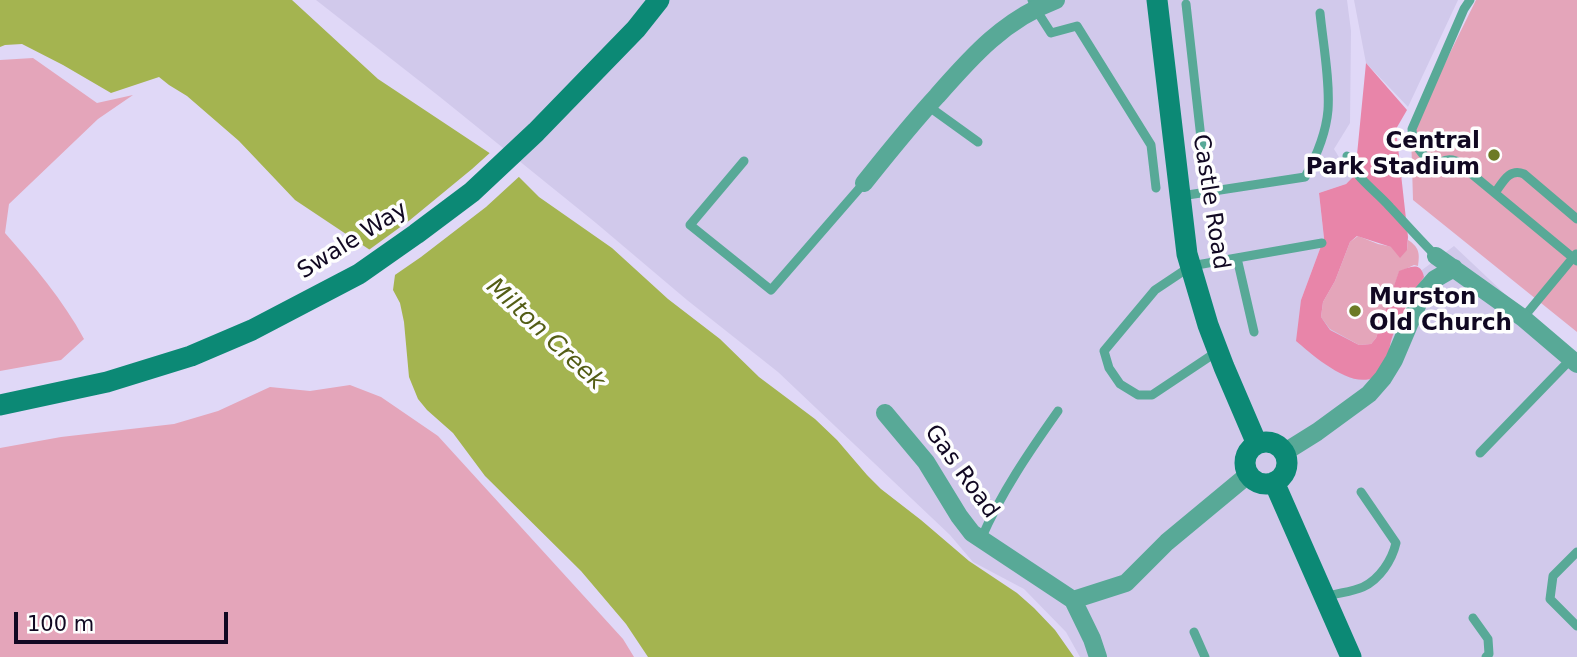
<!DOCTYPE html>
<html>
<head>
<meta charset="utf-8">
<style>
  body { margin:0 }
  #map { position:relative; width:1577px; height:657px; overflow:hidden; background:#e0d8f7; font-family:"DejaVu Sans",sans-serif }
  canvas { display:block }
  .scale { position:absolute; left:14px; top:612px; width:214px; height:32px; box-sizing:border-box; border:4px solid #110822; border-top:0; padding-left:9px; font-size:21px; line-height:24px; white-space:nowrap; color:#110822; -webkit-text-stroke:5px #fefefe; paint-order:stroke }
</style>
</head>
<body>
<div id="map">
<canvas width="1577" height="657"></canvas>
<div class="scale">100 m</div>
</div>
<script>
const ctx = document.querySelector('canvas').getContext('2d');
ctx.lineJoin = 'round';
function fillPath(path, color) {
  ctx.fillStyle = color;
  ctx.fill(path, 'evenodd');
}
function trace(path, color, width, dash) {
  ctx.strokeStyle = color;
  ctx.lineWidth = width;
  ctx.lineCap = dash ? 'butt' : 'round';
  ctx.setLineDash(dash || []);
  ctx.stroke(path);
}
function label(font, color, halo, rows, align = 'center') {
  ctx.font = font + ' "DejaVu Sans",sans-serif';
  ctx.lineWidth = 7;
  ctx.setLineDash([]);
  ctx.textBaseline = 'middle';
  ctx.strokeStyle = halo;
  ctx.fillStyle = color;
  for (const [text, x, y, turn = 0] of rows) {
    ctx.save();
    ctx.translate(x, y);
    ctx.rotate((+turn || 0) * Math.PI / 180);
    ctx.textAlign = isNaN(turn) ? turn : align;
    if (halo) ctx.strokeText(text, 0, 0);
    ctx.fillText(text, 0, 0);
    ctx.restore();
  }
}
fillPath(new Path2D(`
  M316,0H1347L1351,31L1350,123L1334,149L1345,167L1355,176L1346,184L1319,193L1324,238L1301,300L1384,367L1392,337L1415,289L1423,277L1422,270L1454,246L1577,362V657H1080L1066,632L1024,589L973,562L950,535L778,372L687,300L596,223L440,97Z
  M1354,0H1458L1408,107L1366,63Z`), '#d1c9eb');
fillPath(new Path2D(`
  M1476,0H1577V332L1413,200L1411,132Z
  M33,58L97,103L133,95L98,119L9,204L5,233C34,266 63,300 84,339L61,360L0,371V60Z
  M1358,236L1378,244L1407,250L1408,240C1419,247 1420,253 1418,266L1414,265L1399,272L1376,338L1371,344L1359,345L1330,329L1321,317L1323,302L1335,281L1350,242Z
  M350,385L381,397L438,436L623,639L634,657H0V448L61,437L174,424L218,411L270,387L310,391Z`), '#e4a5ba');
fillPath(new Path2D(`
  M1366,63L1407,110L1396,129L1408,237L1407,250L1400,258L1391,247L1357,236L1350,242L1335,281L1323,302L1321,317L1330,330L1359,345L1371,344L1376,338L1399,271C1410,267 1421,261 1424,277C1412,295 1401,315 1393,335C1389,345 1389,358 1384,367C1364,402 1314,356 1296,341L1301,300L1324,238L1319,193L1346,184L1355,175Z`), '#e885a9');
fillPath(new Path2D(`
  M0,0H292L378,79L491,154L518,176L539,197L612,248L668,299L720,339L759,377L815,419L837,440L867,475L881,489L921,520L969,561L1017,593L1034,608L1055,630L1074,657H648L626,624L581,571L485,476L453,433L427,410L418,399L409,377L404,322L400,303L393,290L395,275L370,250L295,200L239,141L187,96L169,85L159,77L111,93L63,65L22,44L5,45L0,47Z`), '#a4b450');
fillPath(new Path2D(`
  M492,151L522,174L486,207L421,257L392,277L366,252L410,220L472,169Z`), '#e0d8f7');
trace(new Path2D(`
  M1032,0L1035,8L1051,33L1077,26L1151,145L1156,188
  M1470,0L1464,9L1412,129C1412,146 1425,156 1435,168C1441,160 1447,158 1456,161L1577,261
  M1186,4L1207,192
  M928,106L978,142
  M1347,156C1355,178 1374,189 1390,207C1405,223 1420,240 1436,256
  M744,161L690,225L771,290L864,183
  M1495,193C1503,182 1509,168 1524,174L1577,219
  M1181,196L1305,177C1316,157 1326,134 1328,110C1330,80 1323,43 1320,13
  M1237,258L1254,332
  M1523,318L1576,254
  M1218,351L1152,395H1138L1120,384L1109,368L1104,351L1155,290L1191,266L1322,243
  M1480,453L1571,359
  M981,539C1001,493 1029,452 1058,411
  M1577,552L1553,576L1550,599L1577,626
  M1325,597C1337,593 1352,592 1363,587C1380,579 1392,560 1396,543L1361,492
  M1473,618L1488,639L1489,654L1486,657
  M1194,632L1205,657`), '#58a997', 9);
trace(new Path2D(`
  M864,183C888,153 911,124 937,96C972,56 1005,19 1056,0
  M1436,256L1523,318L1577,364
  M885,413L926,462L959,516L972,533L1073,600L1092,639L1098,657
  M1285,452L1317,432L1369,394L1383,378L1394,360L1422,294L1435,279L1454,268
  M1073,600L1126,583L1167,542L1249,474`), '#58a997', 18);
trace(new Path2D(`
  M1157,0L1187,254L1208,325L1224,367L1257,444
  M0,405L107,382L191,356L252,330L359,274L416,234L472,192L536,132L636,29L659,0
  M1245 463a21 21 0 1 1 42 0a21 21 0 1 1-42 0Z
  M1274,482L1351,657`), '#0c8975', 21);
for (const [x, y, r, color] of [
  [1494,155,7,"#6d7a26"],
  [1355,311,7,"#6d7a26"]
]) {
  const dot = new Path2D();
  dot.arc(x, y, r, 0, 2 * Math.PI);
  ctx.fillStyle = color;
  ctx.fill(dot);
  trace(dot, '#fefefe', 2.5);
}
label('bold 23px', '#110822', '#fefefe', [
  ["Central",1480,142],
  ["Park Stadium",1480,168],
  ["Murston",1369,298,"left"],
  ["Old Church",1369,324,"left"]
], 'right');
label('23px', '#110822', '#fefefe', [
  ["Castle Road",1210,202,81],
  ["Swale Way",353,241,-32],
  ["Gas Road",961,472,54]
]);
label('italic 24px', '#535d15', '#fefefe', [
  ["Milton Creek",545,335,43]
]);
</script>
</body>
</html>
